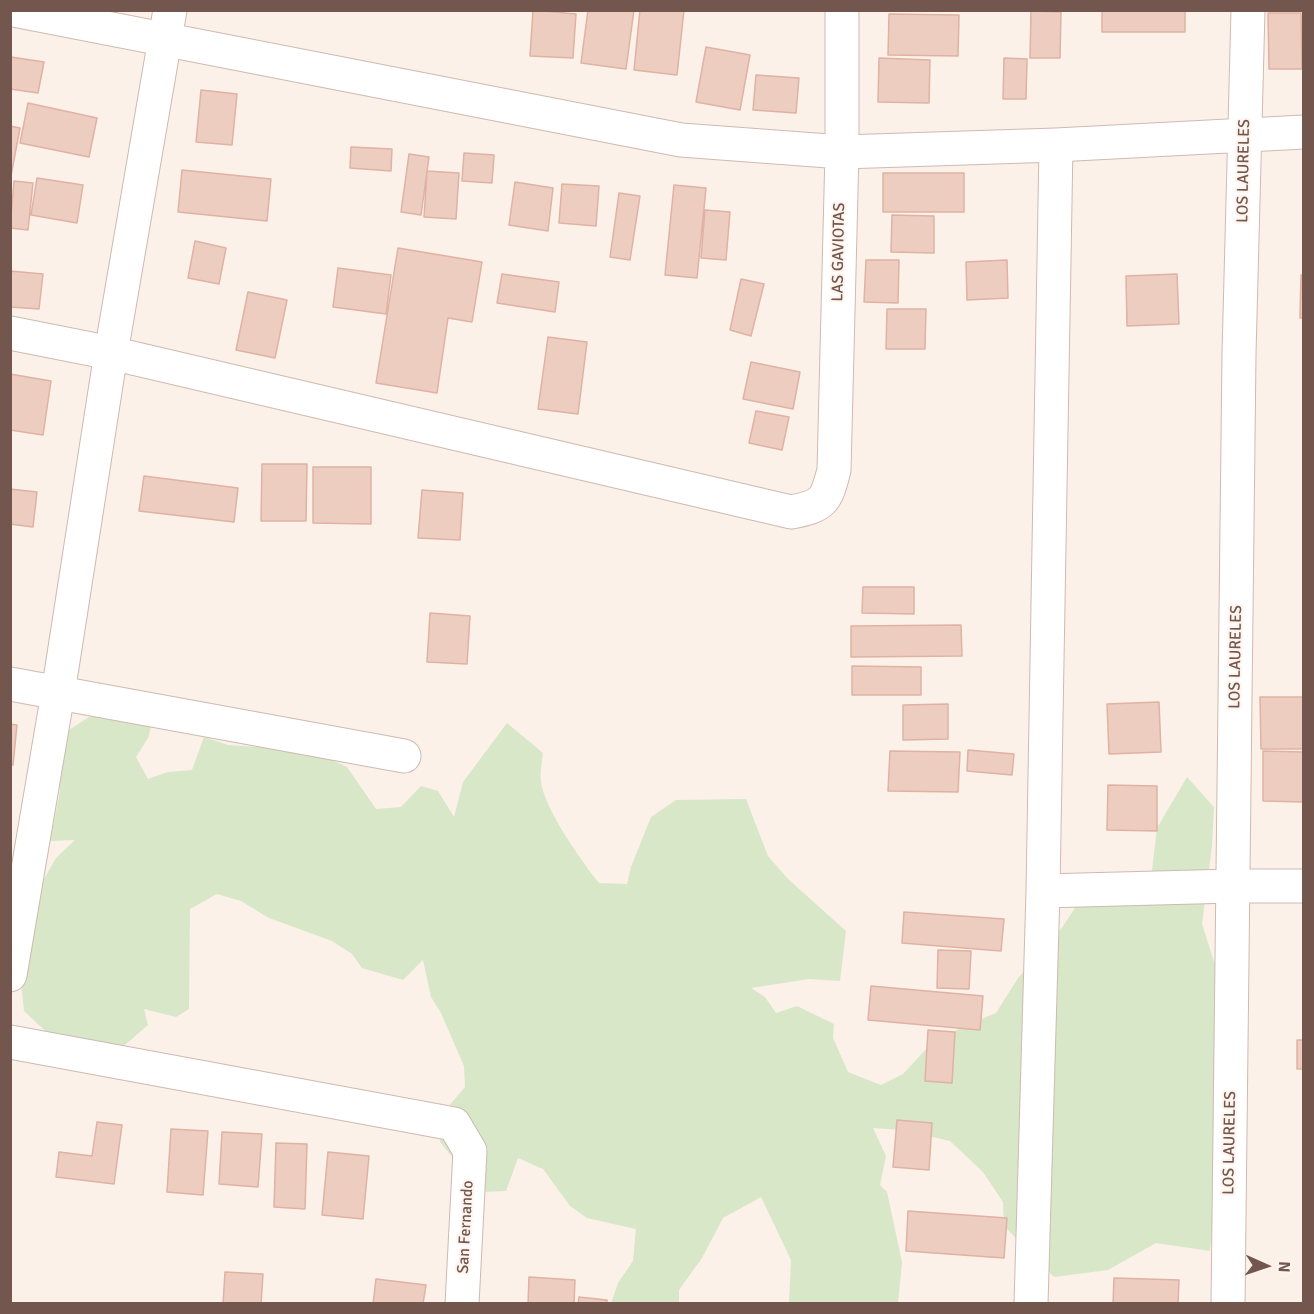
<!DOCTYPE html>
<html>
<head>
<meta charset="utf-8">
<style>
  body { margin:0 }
  #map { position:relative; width:1314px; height:1314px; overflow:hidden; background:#fbf1e8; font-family:Signika,sans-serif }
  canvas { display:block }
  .frame { position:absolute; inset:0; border:12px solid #73564e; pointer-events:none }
  .north { position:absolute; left:1236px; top:1236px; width:60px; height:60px; -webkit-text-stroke:4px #fef5ee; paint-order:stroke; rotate:93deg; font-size:16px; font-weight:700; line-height:24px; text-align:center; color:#73564e }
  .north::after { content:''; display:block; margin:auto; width:21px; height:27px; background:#73564e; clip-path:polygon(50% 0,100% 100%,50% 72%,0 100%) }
</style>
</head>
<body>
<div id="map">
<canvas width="1314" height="1314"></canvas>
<div class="frame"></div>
<div class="north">N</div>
</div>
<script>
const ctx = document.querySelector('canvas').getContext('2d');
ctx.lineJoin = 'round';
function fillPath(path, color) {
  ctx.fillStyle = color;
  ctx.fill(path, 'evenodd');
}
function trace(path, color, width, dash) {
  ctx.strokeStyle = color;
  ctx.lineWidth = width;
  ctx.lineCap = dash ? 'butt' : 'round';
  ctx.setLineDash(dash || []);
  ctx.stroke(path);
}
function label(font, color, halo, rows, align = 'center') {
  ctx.font = font + ' Signika,sans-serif';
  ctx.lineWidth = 4.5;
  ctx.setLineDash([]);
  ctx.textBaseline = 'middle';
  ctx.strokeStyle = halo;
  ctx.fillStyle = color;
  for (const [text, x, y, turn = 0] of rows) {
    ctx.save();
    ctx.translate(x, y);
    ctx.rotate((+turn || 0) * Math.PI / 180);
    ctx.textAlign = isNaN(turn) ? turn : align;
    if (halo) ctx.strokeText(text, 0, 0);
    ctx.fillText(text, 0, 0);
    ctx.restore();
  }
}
fillPath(new Path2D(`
  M125,706L154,717L148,738L136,757L148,779L168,772L192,770L204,737L228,745L313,751L347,767L376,809L401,807L421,786L438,791L454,817L463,782L507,723L543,753C542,762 540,772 541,781C543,807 582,862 599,883L627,884L631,867L651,817L676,800L746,799L768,856L787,878L846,931L840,981L809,979L751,988L765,997L776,1013L797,1006L834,1024L833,1038L848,1072L881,1085L903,1074L927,1048L960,1028L996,1013L1018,978L1057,935L1091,884L1151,879L1157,828L1187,777L1214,807L1212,846L1202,924L1217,971L1221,1126L1210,1251L1156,1243L1108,1270L1054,1277L1004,1226L1003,1202L983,1172L950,1141L903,1130L873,1128L886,1156L880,1185L887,1192L902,1262L898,1303H789L791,1260L761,1197L723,1218L702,1258L679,1290V1303H611L618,1283L633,1261L636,1229L587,1218L570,1206L543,1169L518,1158L506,1191L481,1192L440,1142L443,1113L465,1087L464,1066L441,1013L431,997L423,960L403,980L362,968L352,954L332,941L269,918L241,901L217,894L190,909L189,1009L176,1017L144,1009L148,1025L103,1064L57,1042L24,1011L19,963L31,902L56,858L75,840L50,841L60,791L56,764L69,730L89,717Z`), '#d8e7c7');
const building = new Path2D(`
  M533,10L576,14L573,58L530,56Z
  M588,10H634L626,69L581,63Z
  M640,10H684L677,75L634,70Z
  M1102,10H1185V32H1102Z
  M1031,11L1061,12L1060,58H1030Z
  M1268,13H1301L1302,69H1269Z
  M889,14L959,15L958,56L888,55Z
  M706,47L750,55L740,110L696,102Z
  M11,57L44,62L38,93L10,89Z
  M879,58L930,60L929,103L878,102Z
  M1004,58L1027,59L1026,99H1003Z
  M756,75L799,78L796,113L753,110Z
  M201,90L237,94L232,145L196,142Z
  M28,103L97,118L89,157L20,143Z
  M10,126L20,128L10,181Z
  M351,147L392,149L391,171L350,168Z
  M464,153L494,155L492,183L462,181Z
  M409,154L429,157L421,215L401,212Z
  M182,170L271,179L267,221L178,212Z
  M427,171L459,173L456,219L424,217Z
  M883,173H964V212H883Z
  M37,178L83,185L77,223L31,215Z
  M14,181L33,183L28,230L10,228Z
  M515,182L553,188L548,231L509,225Z
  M562,184L599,186L596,226L559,223Z
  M674,185L706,188L697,278L665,275Z
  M619,193L640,196L630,260L610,257Z
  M705,210L730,212L726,260L701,258Z
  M892,215L934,216V253L891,252Z
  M195,241L226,248L219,284L188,278Z
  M398,248L482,262L472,322L448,318L437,393L376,383Z
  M866,260H899L898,303L864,302Z
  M1007,260L1008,298L967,300L966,262Z
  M338,268L391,275L386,314L333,307Z
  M10,271L43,274L39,309L10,307Z
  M502,274L559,282L555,312L497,303Z
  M1177,274L1179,324L1127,326L1126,276Z
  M1301,275H1304V318H1300Z
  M741,279L764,284L751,336L730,330Z
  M248,292L287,300L275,358L236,350Z
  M887,309H926L925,349H886Z
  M548,337L587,342L578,414L538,409Z
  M751,362L800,372L793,409L743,399Z
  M10,374L51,381L43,435L10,430Z
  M756,411L789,417L782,450L749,443Z
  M262,464H307L306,521H261Z
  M313,467H371V524L313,523Z
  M144,476L238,488L234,522L139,511Z
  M10,489L37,492L33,527L10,524Z
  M422,490L463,493L460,540L418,538Z
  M863,587H914V614L862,613Z
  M430,613L470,616L467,664L427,662Z
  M961,625L962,656L851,657V626Z
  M852,666L921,667V695H852Z
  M1260,697H1304V749H1261Z
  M1159,702L1161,752L1109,754L1107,704Z
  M948,704V739L903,740V705Z
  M10,724L17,725L13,765H10Z
  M968,750L1014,754L1012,775L967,771Z
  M890,751L960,752L958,792L888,791Z
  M1263,751L1304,752V802L1263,801Z
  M1108,785L1157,786V831L1107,830Z
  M904,912L1004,919L1001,951L902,943Z
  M938,950L971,951L969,989L937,988Z
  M871,986L983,996L980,1030L868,1020Z
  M928,1030L955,1032L952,1083L925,1081Z
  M1297,1040H1304V1069H1297Z
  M897,1120L932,1123L929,1170L893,1167Z
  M97,1122L122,1125L114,1184L56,1177L59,1152L92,1156Z
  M171,1129L208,1131L203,1195L167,1192Z
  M222,1132L262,1134L258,1187L219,1184Z
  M276,1143L307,1144L305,1209L274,1207Z
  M328,1152L369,1156L363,1219L322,1215Z
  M908,1211L1007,1218L1004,1258L906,1251Z
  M225,1272L263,1274L261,1304H223Z
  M529,1277L575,1280L574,1304H528Z
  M1114,1278L1179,1280L1178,1304H1113Z
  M376,1279L426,1285L423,1304H373Z
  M579,1297L607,1300V1304H578Z`);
fillPath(building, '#eecdc1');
trace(building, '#dfb2a3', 1.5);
const minor = new Path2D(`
  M14,10L681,140L842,152L1056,145L1304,132
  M10,333L111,353L791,512C823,506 826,502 834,470L842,152V10
  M10,684L404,756
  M1043,891L1233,886H1304
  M10,975L58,693L111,353L170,10
  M10,1042L454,1124L470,1151L462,1304
  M1031,1304L1043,891L1056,145
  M1228,1304L1239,354L1248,10`);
trace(minor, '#cebab1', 35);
trace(minor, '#fff', 33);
label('16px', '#73564e', '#fef5ee', [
  ["LOS LAURELES",1244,171,-89],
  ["LAS GAVIOTAS",839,252,-89],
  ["LOS LAURELES",1236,657,-89],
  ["LOS LAURELES",1230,1143,-89],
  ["San Fernando",466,1227,-87]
]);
</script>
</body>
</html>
